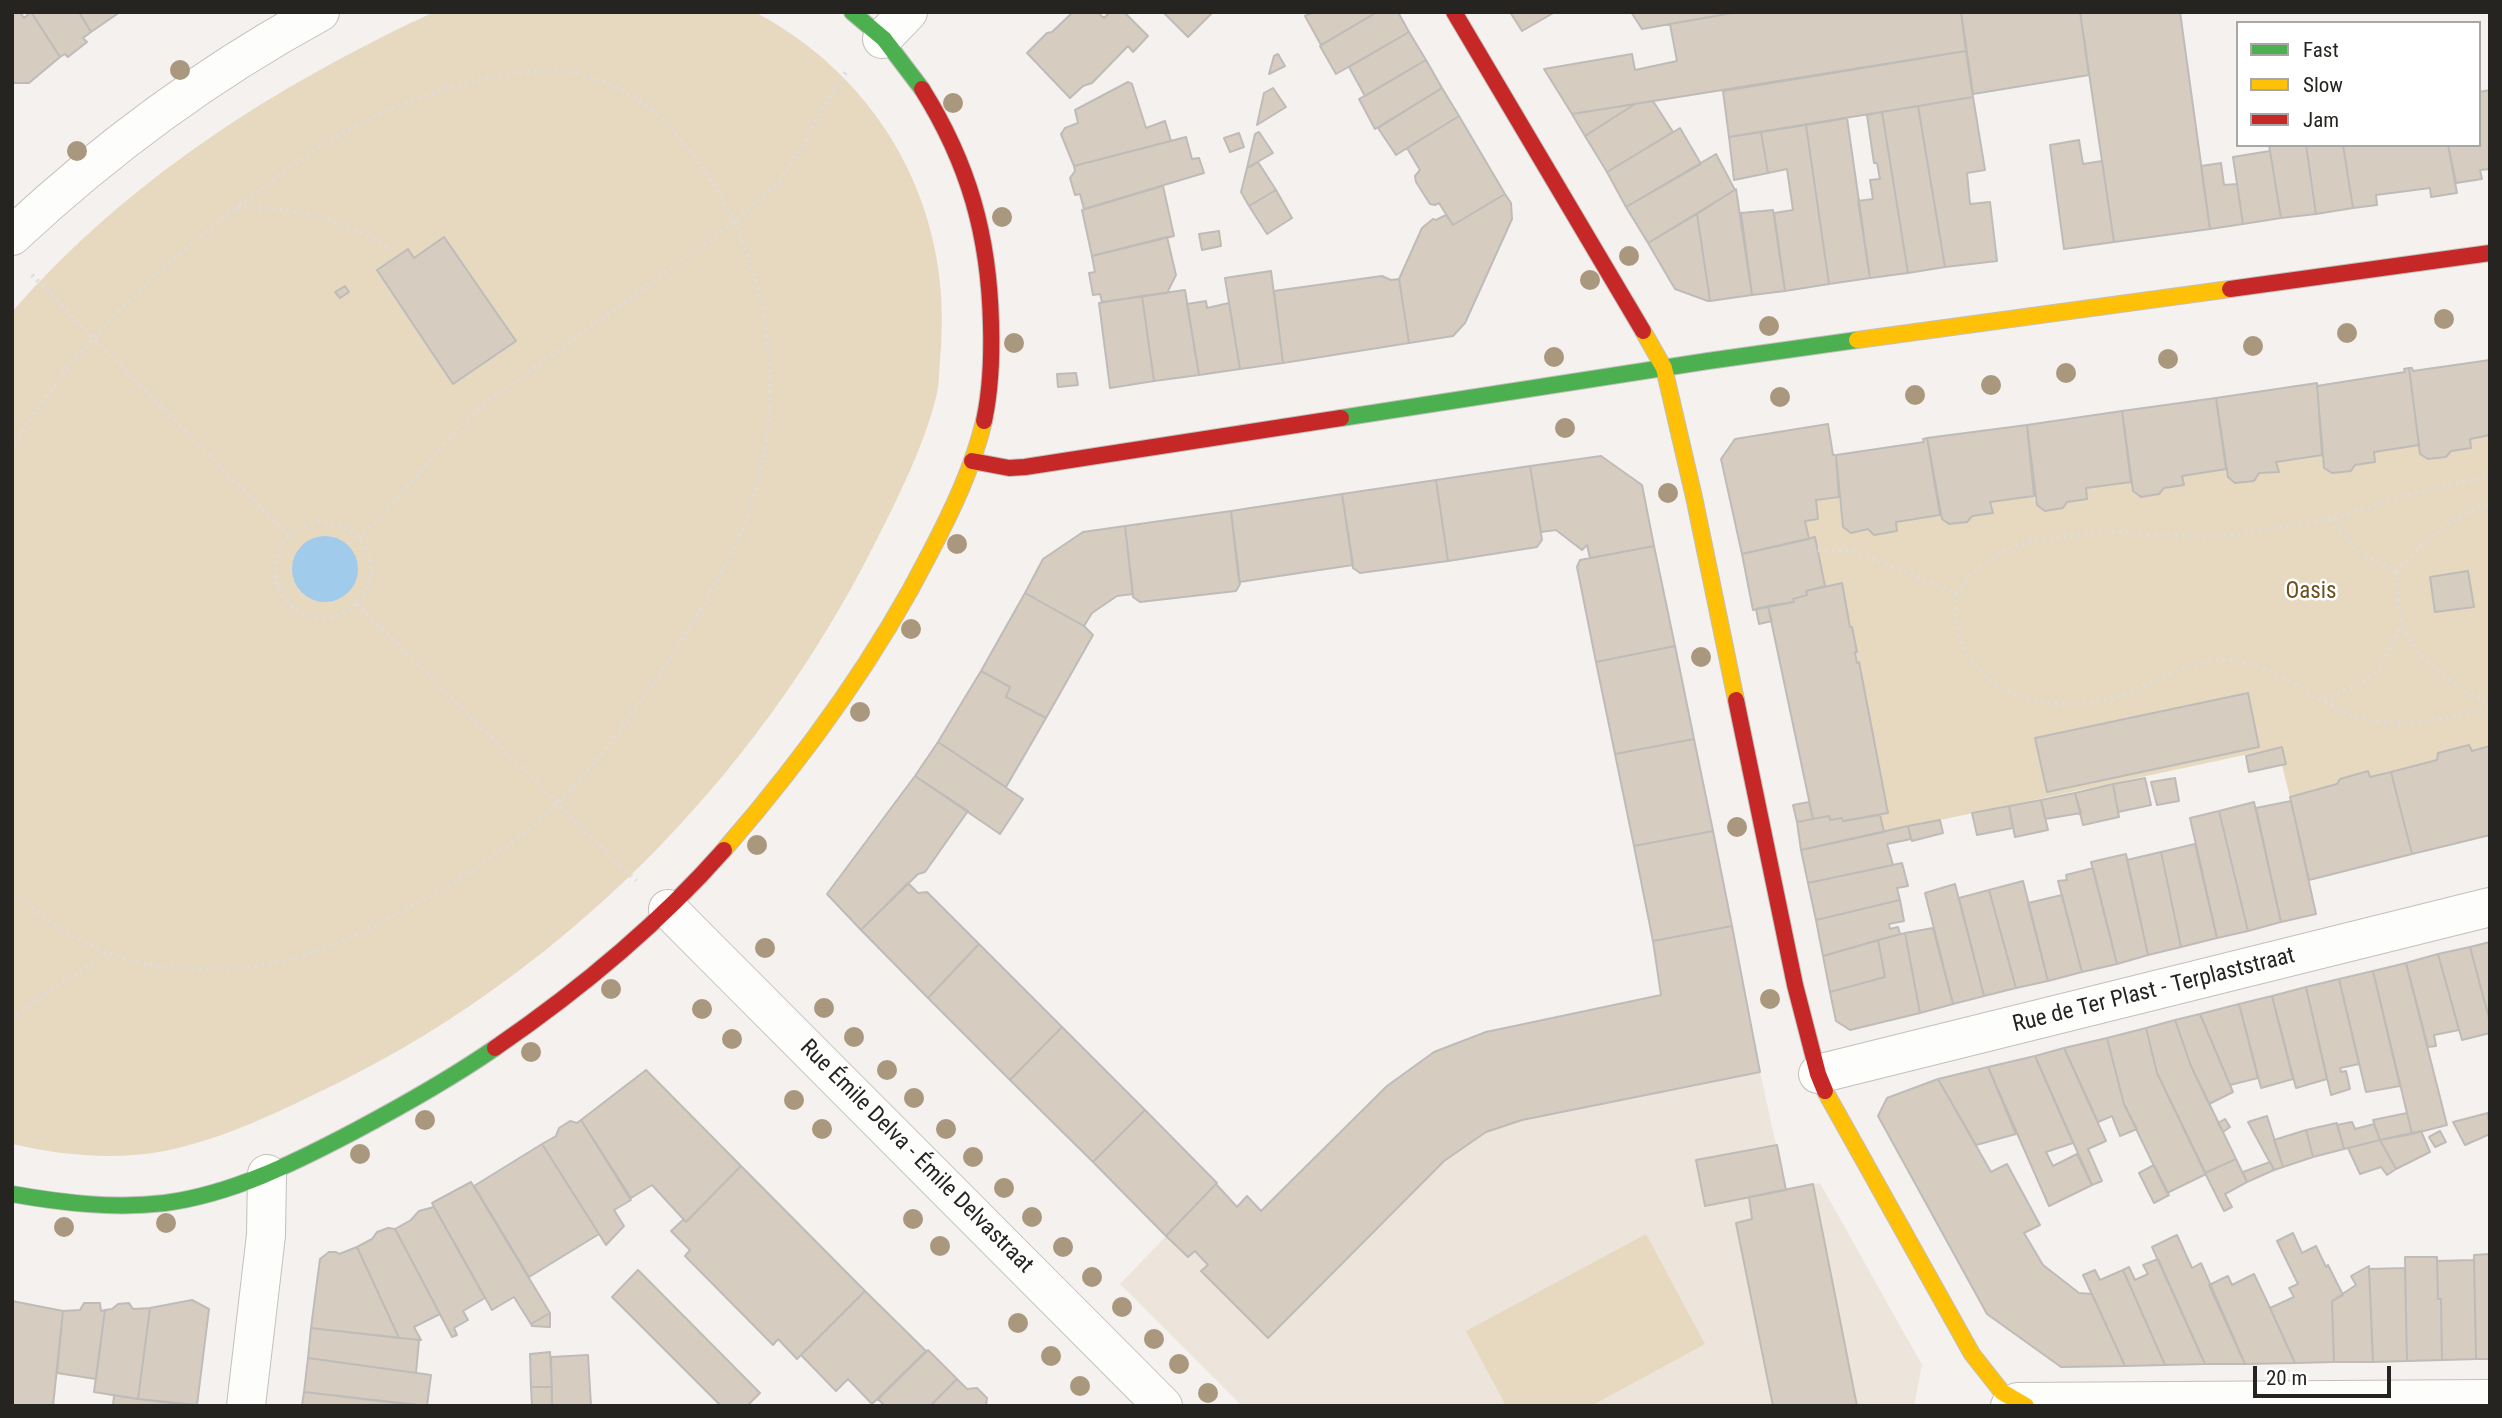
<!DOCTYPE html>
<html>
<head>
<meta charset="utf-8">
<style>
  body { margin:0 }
  #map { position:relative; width:2502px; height:1418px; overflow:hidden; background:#f4f1ee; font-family:"Roboto Condensed",sans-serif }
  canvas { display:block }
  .frame { position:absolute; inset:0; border:14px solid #262421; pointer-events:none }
  .legend { position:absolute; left:2236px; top:21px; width:245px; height:126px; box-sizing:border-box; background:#fff; border:2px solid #a8a7a6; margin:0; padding:9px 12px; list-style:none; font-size:21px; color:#262421 }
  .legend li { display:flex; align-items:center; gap:14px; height:35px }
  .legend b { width:35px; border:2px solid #a8a7a6 }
  .scale { position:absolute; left:2253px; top:1366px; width:138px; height:32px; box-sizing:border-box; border:4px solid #262421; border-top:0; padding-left:9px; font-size:21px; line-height:24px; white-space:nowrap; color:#262421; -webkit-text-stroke:5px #fff; paint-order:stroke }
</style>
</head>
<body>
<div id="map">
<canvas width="2502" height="1418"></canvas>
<div class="frame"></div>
<ul class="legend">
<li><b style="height:9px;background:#4caf50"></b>Fast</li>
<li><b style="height:9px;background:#ffc107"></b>Slow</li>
<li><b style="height:9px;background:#c62828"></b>Jam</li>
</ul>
<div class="scale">20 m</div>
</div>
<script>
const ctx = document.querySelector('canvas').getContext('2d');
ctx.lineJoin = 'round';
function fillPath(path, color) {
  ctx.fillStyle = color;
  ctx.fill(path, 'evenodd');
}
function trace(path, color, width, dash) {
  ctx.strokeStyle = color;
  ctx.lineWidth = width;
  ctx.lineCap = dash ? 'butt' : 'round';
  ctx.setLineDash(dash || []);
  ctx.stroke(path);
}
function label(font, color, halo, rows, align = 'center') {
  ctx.font = font + ' "Roboto Condensed",sans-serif';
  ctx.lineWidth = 5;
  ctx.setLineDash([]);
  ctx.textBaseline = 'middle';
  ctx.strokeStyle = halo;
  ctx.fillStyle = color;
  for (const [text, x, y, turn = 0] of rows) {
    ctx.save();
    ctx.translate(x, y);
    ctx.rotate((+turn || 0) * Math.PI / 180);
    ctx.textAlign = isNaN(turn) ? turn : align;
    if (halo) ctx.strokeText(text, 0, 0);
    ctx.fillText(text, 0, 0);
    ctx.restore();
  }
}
fillPath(new Path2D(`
  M1732,926L1760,1072L1786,1190L1820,1183L1922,1365L1914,1406H1242L1120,1284L1216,1184L1237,1206L1247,1196L1262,1210L1387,1086L1434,1052L1486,1032L1661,996L1653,941Z`), '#ede5dc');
fillPath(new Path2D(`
  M434,12H755C881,79 952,207 941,349C939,363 940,379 937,393C926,442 897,500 874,545C754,783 555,982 313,1095C264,1119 213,1142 159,1152C109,1160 61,1155 12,1144V312C128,179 275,86 434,12Z
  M2490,435V746L2472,751L2469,745L2438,753L2436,760L2370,777L2368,771L2340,779L2337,784L2290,797L2282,765L2286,764L2282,747L1884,832L1880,815L1888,813V808L1842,583L1825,586L1815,537L1809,539L1805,521L1817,519L1816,500L1839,497L1843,527L1851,533L1868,529L1874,535L1896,522L1940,515L1942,519L1949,524L1966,522L1972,516L1992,513L1990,502L2034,496L2037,505L2045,511L2067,502L2087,499L2086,488L2131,482L2133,491L2141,497L2158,494L2164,488L2183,485L2182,476L2226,469L2228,477L2235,483L2254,481L2259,473L2279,472L2276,462L2322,455L2324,468L2332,473L2351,471L2355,465L2375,462L2374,452L2419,445L2420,454L2428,459L2446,458L2451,451L2470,448V439ZM2468,571L2474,607L2435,612L2430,577ZM2248,694L2259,747L2047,791L2036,739Z
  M1646,1234L1705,1344L1591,1406H1506L1466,1331Z`), '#e7d8c0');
fillPath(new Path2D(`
  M292 569a33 33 0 1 1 66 0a33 33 0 1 1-66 0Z`), '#a0cbeb');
const building = new Path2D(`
  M12,12H20L24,18L31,12L60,57L29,83H12Z
  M31,12H79L91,32L83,38L87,42L68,57L65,54L60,57Z
  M79,12H120L91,32Z
  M1073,12H1097L1104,18L1110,12H1124L1148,36L1133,52L1128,46L1092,83L1083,86L1070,98L1027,53L1047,33L1052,32Z
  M1163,12H1213L1188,37Z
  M1314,12H1377L1321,45L1305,16Z
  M1377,12H1398L1409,32L1336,74L1320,46Z
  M1510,12H1555L1522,31Z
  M1631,12H1738L1642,29Z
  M1738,12H1961L1966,51L1572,114L1544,69L1632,54L1635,70L1677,61L1670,24Z
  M1961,12H2080L2089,75L1973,94Z
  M2080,12H2180L2210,229L2114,242Z
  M1409,32L1426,60L1365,96L1349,67Z
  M1966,51L1973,97L1729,137L1723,91Z
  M1278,54L1285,66L1269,74L1274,56Z
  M1426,60L1442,88L1375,129L1359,99Z
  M1128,82L1132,84L1146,128L1165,121L1171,141L1074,166L1061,134L1065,128L1078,123L1075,110Z
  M1273,88L1286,107L1257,125L1264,93Z
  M1442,88L1459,116L1396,155L1378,128Z
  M2490,90V169L2480,170L2482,179L2456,183L2448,145H2479V92Z
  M1973,97L1985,170L1967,173L1970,204L1990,202L1997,261L1945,267L1918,106Z
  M1653,101L1673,132L1607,172L1585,136L1635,104Z
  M1635,104L1585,136L1572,114Z
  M1918,106L1945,267L1908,273L1882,112Z
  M1882,112L1908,273L1870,278L1858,201L1873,199L1870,180L1880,179L1877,163H1874L1867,115Z
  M1459,116L1505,194L1453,225L1439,203L1435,205L1430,204L1416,182L1415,176L1420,170L1407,148Z
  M1847,118L1870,278L1829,284L1806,125Z
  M1806,125L1829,284L1785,291L1774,213L1793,210L1787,169L1768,173L1761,132Z
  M1680,128L1701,164L1626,207L1607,172Z
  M1259,132L1273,153L1247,168L1255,134Z
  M1761,132L1768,173L1734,180L1729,137Z
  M1239,133L1244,147L1230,152L1224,138Z
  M1186,137L1192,159L1199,158L1204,173L1084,209L1080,194L1075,195L1070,178L1075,171L1074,166Z
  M2079,140L2083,164L2102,161L2114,242L2064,249L2050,145Z
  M2269,145H2306L2316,214L2281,218Z
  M2306,145H2343L2353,208L2316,214Z
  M2343,145H2448L2457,193L2431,197L2430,188L2376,195L2377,205L2353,208Z
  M2270,151L2281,218L2243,224L2233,157Z
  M1716,154L1735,190L1648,243L1626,207Z
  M1258,162L1276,190L1249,206L1241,192L1247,168Z
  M2221,163L2224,185L2237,184L2243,224L2210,229L2201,166Z
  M1163,186L1174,236L1092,256L1082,210Z
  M1736,189L1752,295L1710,301L1697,214Z
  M1276,190L1292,218L1267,234L1249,206Z
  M1505,194L1511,203L1512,219L1465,323L1453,336L1409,343L1399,279L1422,228L1433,219L1436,220L1446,215L1453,225Z
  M1773,210L1785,291L1752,295L1741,213Z
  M1697,214L1710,301H1708L1675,289L1648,243Z
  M1219,231L1221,246L1202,250L1199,234Z
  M444,237L516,341L453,384L377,270L408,249L414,258Z
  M1167,237L1176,275L1167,293L1102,302L1100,294L1093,295L1089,273L1095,272L1092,256Z
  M1271,271L1283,363L1240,369L1225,278Z
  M1382,276L1391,280L1399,279L1409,343L1283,363L1274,291Z
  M345,286L349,292L340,298L335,292Z
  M1185,290L1199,375L1154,381L1142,296Z
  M1142,296L1154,381L1110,388L1099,303Z
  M1206,301L1207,308L1229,303L1240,369L1199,375L1187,304Z
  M2490,360V435L2470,439L2471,448L2451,451L2446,457L2428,459L2420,454L2409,368H2412L2413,371Z
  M2409,368L2419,445L2374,452L2375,462L2355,465L2351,471L2332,473L2324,468L2317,386L2405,372L2404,369Z
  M1076,373L1078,385L1058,387L1057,374Z
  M2317,383L2322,455L2276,462L2279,472L2259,473L2254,481L2235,483L2228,477L2216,398Z
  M2216,398L2226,469L2182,476L2184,485L2164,488L2159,494L2141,497L2133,491L2122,411Z
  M2122,411L2131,482L2086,488L2087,499L2067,502L2063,508L2045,511L2037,505L2027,425Z
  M1828,424L1833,455H1836L1839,497L1816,500L1818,519L1805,521L1809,539L1742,554L1721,459L1735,439Z
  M2027,425L2034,496L1990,502L1993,513L1972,516L1967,522L1949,524L1942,519L1927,438Z
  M1927,438L1940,515L1896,522L1897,531L1874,535L1868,529L1851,533L1843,527L1836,455L1924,442L1923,439Z
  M1601,456L1642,485L1654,546L1590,558L1587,545L1582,550L1556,530L1541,532L1530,466Z
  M1530,466L1542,540L1537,547L1448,561L1436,480Z
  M1436,480L1448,561L1360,573L1353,568L1342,494Z
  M1342,494L1353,565L1239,582L1231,511Z
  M1231,511L1240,584L1236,591L1140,602L1133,597L1125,526Z
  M1125,526L1133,594L1117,596L1092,613L1084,626L1025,593L1043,559L1083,532Z
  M1815,537L1825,586L1806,591L1807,595L1793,599L1794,602L1753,610L1742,554Z
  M1654,546L1675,646L1596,662L1577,567L1580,560Z
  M2468,571L2474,607L2435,612L2430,577Z
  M1842,583L1850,627H1852L1857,652H1855L1857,663L1859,662L1888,813L1843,821L1842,818L1830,820L1829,816L1813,819L1768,606L1794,602L1793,599L1807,595L1806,591Z
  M1025,593L1084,626L1093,635L1046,718L1006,697L1010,687L981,671Z
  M1768,606L1772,621L1759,624L1756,609Z
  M1675,646L1694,739L1615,754L1596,662Z
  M981,671L1010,687L1006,697L1046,718L1006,787L938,742Z
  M2248,693L2259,747L2047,792L2035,738Z
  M1694,739L1713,831L1634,846L1615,754Z
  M938,742L1023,799L1000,834L915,776Z
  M2469,745L2472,751L2490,746V835L2412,854L2391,772L2437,760L2438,753Z
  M2282,747L2286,764L2249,772L2246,756Z
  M2368,771L2370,777L2391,772L2412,854L2309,880L2290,797L2337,784L2340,779Z
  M915,776L968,811L925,872L918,874L861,930L827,894Z
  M2145,778L2151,805L2118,812L2113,784Z
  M2175,778L2179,801L2157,805L2151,782Z
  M2113,784L2119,817L2083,825L2075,793Z
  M2075,793L2081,813L2045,819L2041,800Z
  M2041,800L2048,830L2015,837L2009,806Z
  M2291,801L2316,914L2281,922L2256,808Z
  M1809,802L1813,819L1797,822L1793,805Z
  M2254,802L2281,922L2248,931L2219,811Z
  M2009,806L2013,828L1977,835L1972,813Z
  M2219,811L2248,931L2217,938L2190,818Z
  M1880,815L1884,832L1801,850L1797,822L1829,816L1830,820L1842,818L1843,821Z
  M1940,820L1943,833L1912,841L1908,826Z
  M1908,826L1911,839L1887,844L1893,865L1808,883L1801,850Z
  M1713,831L1732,926L1653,941L1634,846Z
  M2195,844L2217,938L2181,947L2161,852Z
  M2161,852L2181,947L2148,955L2127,860Z
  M2126,854L2148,955L2117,964L2091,862Z
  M1902,863L1908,886L1897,888L1900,900L1816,920L1808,883Z
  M2093,868L2117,964L2082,972L2058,881L2067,880L2066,875Z
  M2023,881L2048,981L2016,988L1989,890Z
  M908,883L918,893L927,892L979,944L928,998L861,930Z
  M1955,884L1984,996L1953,1004L1925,893Z
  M1989,890L2016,988L1984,996L1959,898Z
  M2062,895L2082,972L2048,981L2028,903Z
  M1900,900L1904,921L1889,924L1890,929L1898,927L1900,934L1823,956L1816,920Z
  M1732,926L1760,1072L1522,1120L1486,1132L1444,1161L1268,1338L1201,1271L1208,1265L1195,1251L1188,1257L1166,1236L1216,1184L1237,1207L1247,1196L1261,1211L1387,1086L1434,1052L1486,1032L1661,995L1653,941Z
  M1933,928L1953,1004L1920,1013L1905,933Z
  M1905,933L1920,1013L1850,1030L1836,1021L1830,992L1885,977L1878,940Z
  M1878,940L1885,977L1830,992L1823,956Z
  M2490,942V1022L2470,947Z
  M979,944L1062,1027L1010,1080L928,998Z
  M2470,947L2490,1022V1033L2462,1040L2438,954Z
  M2438,954L2459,1030L2434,1035L2436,1046L2428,1047L2406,963Z
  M2406,963L2447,1125L2412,1134L2373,971Z
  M2373,971L2400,1086L2366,1092L2339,979Z
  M2339,979L2359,1064L2340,1068L2341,1072L2346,1071L2350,1089L2331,1095L2306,987Z
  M2306,987L2327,1079L2296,1088L2272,996Z
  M2272,996L2293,1079L2261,1088L2239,1004Z
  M2239,1004L2258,1078L2230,1085L2200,1014Z
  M2200,1014L2233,1092L2209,1104L2191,1066L2175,1020Z
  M2175,1020L2191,1066L2236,1159L2205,1173L2157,1073L2146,1028Z
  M1062,1027L1145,1110L1093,1162L1010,1080Z
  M2146,1028L2157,1073L2206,1174L2167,1193L2124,1104L2107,1038Z
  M2107,1038L2124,1104L2137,1129L2120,1136L2112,1116L2098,1122L2064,1048Z
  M2064,1048L2106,1141L2088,1149L2102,1181L2092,1185L2035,1056Z
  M2035,1056L2073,1143L2046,1152L2053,1166L2077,1154L2092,1185L2049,1206L1988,1067Z
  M1988,1067L2016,1134L1976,1145L1938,1079Z
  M646,1070L741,1166L686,1222L652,1185L631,1198L581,1120Z
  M1938,1079L1991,1172L2007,1164L2040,1225L2024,1233L2043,1265L2079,1293L2092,1294L2125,1366L2061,1367L1987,1314L1878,1116L1887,1098Z
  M1145,1110L1217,1183L1166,1236L1093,1162Z
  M2407,1113L2412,1134L2380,1140L2373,1120Z
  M2488,1113L2490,1134L2465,1145L2453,1122Z
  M2267,1116L2283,1167L2274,1170L2248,1122Z
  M2225,1119L2230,1127L2223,1132L2218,1123Z
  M581,1120L631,1200L614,1210L624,1226L606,1245L542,1144L556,1136L559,1128L570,1121L577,1123Z
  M2352,1122L2355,1129L2374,1124L2380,1140L2344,1149L2337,1125Z
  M2337,1123L2344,1149L2313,1157L2306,1130Z
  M2306,1130L2313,1157L2283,1167L2274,1140Z
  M2421,1131L2430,1152L2396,1169L2380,1140Z
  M2440,1131L2446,1142L2435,1147L2429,1137Z
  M2380,1140L2396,1169L2387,1175L2381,1167L2360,1174L2348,1148Z
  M542,1144L599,1234L529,1277L474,1186Z
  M1777,1145L1786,1190L1705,1206L1696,1160Z
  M2236,1159L2247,1182L2225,1194L2232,1207L2224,1211L2205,1173Z
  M2270,1162L2274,1170L2247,1182L2243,1172Z
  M2154,1165L2169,1195L2154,1203L2139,1173Z
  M741,1166L865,1291L797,1359L778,1339L773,1345L685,1256L690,1250L671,1231L684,1219L686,1222Z
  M471,1182L550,1313L531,1324L514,1297L492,1310L432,1203Z
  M1813,1184L1857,1406H1773L1736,1223L1752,1219L1749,1197Z
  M434,1207L485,1298L463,1311L468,1320L454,1328L457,1335L452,1337L395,1229L411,1220L419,1211Z
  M388,1228L395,1229L440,1314L414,1327L421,1340L399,1338L357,1247L372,1239L377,1232Z
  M2293,1233L2302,1253L2316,1246L2326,1267L2328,1265L2343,1295L2332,1301L2334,1362L2295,1363L2270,1308L2294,1297L2289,1288L2298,1284L2277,1241Z
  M2177,1235L2192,1268L2201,1263L2245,1364H2205L2152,1247Z
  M357,1247L399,1338L311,1328L320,1259L329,1252H336L339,1254Z
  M2490,1254V1359H2476L2474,1255Z
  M2405,1257H2437L2438,1299H2441L2442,1360L2407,1361Z
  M2158,1259L2205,1364L2165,1365L2123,1270L2129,1267L2135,1280L2148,1274L2143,1265Z
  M2474,1260L2476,1359L2442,1360L2441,1299H2438L2437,1261Z
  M2369,1266L2373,1362H2334L2332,1301L2356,1285L2351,1276Z
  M2405,1268L2407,1361L2373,1362L2369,1269Z
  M638,1270L760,1393L747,1406H721L612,1297Z
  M2095,1270L2100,1280L2123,1270L2165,1365L2125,1366L2083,1275Z
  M2254,1274L2270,1308L2295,1363L2245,1364L2209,1285L2228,1276L2232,1285Z
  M865,1291L926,1351L872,1404L848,1379L836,1391L801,1355Z
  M192,1300L209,1309L197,1405L138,1399L150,1308Z
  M12,1301L63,1311L53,1406H12Z
  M84,1303H100L101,1311L105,1310L96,1379L57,1373L63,1311L80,1310Z
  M129,1303L133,1309L150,1308L138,1399L94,1392L105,1310L112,1309L118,1304Z
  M550,1313V1327L532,1326L531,1324Z
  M311,1328L419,1340L416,1373L308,1358Z
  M928,1350L957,1379L930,1406H885L878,1399Z
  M550,1352L552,1387H531L530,1354Z
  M588,1355L591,1406H552L551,1357Z
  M308,1358L431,1375L427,1406L304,1392Z
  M957,1379L967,1389L977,1388L987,1398L986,1406H930Z
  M531,1387H552V1406H532Z
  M304,1392L414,1405L302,1406Z
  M114,1395L138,1399L197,1406H113Z`);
fillPath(building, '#d6cdc0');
trace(building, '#bebbb8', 2);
const street = new Path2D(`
  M882,39L908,12
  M12,236C105,149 208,73 320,12
  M668,909L1163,1406
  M1818,1074L2490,907
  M246,1406L266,1235L267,1174
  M2010,1406L2017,1402L2490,1399`);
const fast = new Path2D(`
  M852,12L884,39L922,89
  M1341,418L1708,361L1857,340
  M12,1194C63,1203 114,1209 165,1203C232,1194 294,1163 353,1132C402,1106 450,1079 495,1048`);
const slow = new Path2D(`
  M1643,331L1664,368L1694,497L1736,700
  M1857,340L2230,289
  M724,850C803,759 875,661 930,553C952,511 973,467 984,421
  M1825,1091L1972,1354L2002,1392L2026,1406`);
const jam = new Path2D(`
  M1454,12L1643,331
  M922,89C969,164 989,236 991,324C992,357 991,389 984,421
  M2230,289L2490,253
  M972,461L1009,468L1025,467L1341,418
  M1736,700L1795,985L1818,1074L1825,1091
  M495,1048C578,991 657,926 724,850`);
trace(street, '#c2c0bd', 40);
trace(fast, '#c2c0bd', 18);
trace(slow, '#c2c0bd', 18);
trace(jam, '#c2c0bd', 18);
trace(new Path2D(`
  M238,207C292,208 347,219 392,250
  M32,275L289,536
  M12,450C65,356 142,283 226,216C292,163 362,113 444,89C556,57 622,61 696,159C763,248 785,365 760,473C746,535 714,588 681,641C644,699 603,759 553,807C514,845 466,876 419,902C390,918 361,934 330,946C276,968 203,975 146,964C96,955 49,924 12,891
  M2332,519C2352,550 2364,555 2396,571C2398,588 2397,609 2403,625C2416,664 2456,685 2490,704
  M275 570a48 48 0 1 1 96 0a48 48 0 1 1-96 0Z
  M360,539L457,430L487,402L735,222L779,181L804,144L822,108L848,69
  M1818,550H1853L1956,593L1972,574L1990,559L2009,548L2028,542L2103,531L2202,537L2224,536L2332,519L2410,494L2490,476
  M2396,571C2422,546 2452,511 2490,505
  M1956,593C1956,601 1955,611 1956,619C1962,670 2003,698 2051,703C2071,705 2094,704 2114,698C2155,684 2190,657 2234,660C2267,663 2314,697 2344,712C2387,734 2446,718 2490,707
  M357,604L636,881
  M2325,700L2368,679L2382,664L2402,625
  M12,1020L41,997L108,953`), '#dedddb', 4.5, [2, 5]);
trace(street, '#fdfdfc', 38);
trace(fast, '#4caf50', 16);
trace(slow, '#ffc107', 16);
trace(jam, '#c62828', 16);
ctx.fillStyle = '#a9987d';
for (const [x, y] of [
  [180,70],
  [953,103],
  [77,151],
  [1002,217],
  [1629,256],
  [1590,280],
  [2444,319],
  [1769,326],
  [2347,333],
  [1014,343],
  [2253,346],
  [1554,357],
  [2168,359],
  [2066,373],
  [1991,385],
  [1915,395],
  [1780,397],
  [1565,428],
  [1668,493],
  [957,544],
  [911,629],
  [1701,657],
  [860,712],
  [1737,827],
  [757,845],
  [765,948],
  [611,989],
  [1770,999],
  [824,1008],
  [702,1009],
  [854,1037],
  [732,1039],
  [531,1052],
  [887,1070],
  [914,1098],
  [794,1100],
  [425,1120],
  [822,1129],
  [946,1129],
  [360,1154],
  [973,1157],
  [1004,1188],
  [1032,1217],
  [913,1219],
  [166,1223],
  [64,1227],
  [940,1246],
  [1063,1247],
  [1092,1277],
  [1122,1307],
  [1018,1323],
  [1154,1339],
  [1051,1356],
  [1179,1364],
  [1080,1386],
  [1208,1393]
]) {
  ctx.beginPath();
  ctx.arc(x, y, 10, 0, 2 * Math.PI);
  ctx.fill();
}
label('23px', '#6c5020', '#fff', [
  ["Oasis",2311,592]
]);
label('23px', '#262421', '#fff', [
  ["Rue de Ter Plast - Terplaststraat",2154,991,-14],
  ["Rue Émile Delva - Émile Delvastraat",916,1157,45]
]);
</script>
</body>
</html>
